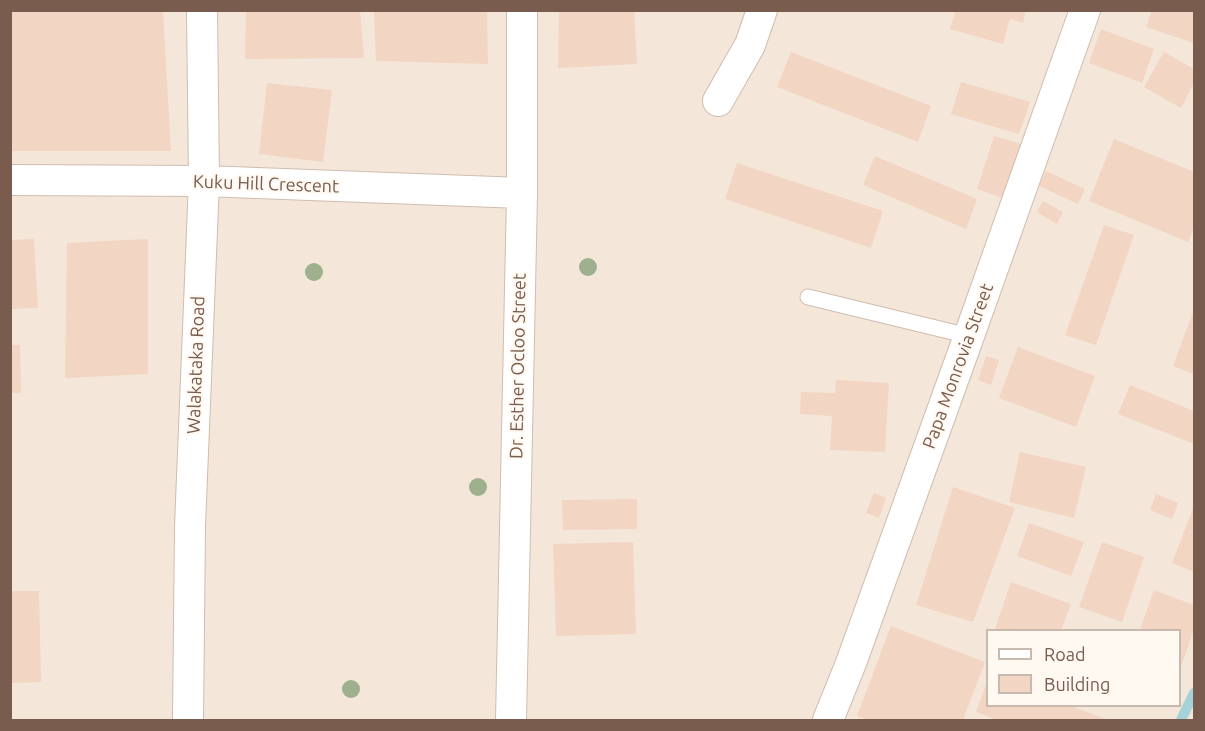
<!DOCTYPE html>
<html>
<head>
<meta charset="utf-8">
<style>
  body { margin:0 }
  #map { position:relative; width:1205px; height:731px; overflow:hidden; background:#fdf5eb; font-family:Ubuntu,sans-serif }
  canvas { display:block }
  .frame { position:absolute; inset:0; border:12px solid #795c4d; pointer-events:none }
  .legend { position:absolute; left:986px; top:629px; width:195px; height:78px; box-sizing:border-box; background:#fff9f2; border:2px solid #c9bab0; margin:0; padding:8px 10px; list-style:none; font-size:18px; color:#795c4d }
  .legend li { display:flex; align-items:center; gap:12px; height:30px }
  .legend b { width:30px; border:2px solid #c9bab0 }
</style>
</head>
<body>
<div id="map">
<canvas width="1205" height="731"></canvas>
<div class="frame"></div>
<ul class="legend">
<li><b style="height:8px;background:#fff"></b>Road</li>
<li><b style="height:16px;background:#f2d5c2"></b>Building</li>
</ul>
</div>
<script>
const ctx = document.querySelector('canvas').getContext('2d');
ctx.lineJoin = 'round';
function fillPath(path, color) {
  ctx.fillStyle = color;
  ctx.fill(path, 'evenodd');
}
function trace(path, color, width, dash) {
  ctx.strokeStyle = color;
  ctx.lineWidth = width;
  ctx.lineCap = dash ? 'butt' : 'round';
  ctx.setLineDash(dash || []);
  ctx.stroke(path);
}
function label(font, color, halo, rows, align = 'center') {
  ctx.font = font + ' Ubuntu,sans-serif';
  ctx.lineWidth = 4.5;
  ctx.setLineDash([]);
  ctx.textBaseline = 'middle';
  ctx.strokeStyle = halo;
  ctx.fillStyle = color;
  for (const [text, x, y, turn = 0] of rows) {
    ctx.save();
    ctx.translate(x, y);
    ctx.rotate((+turn || 0) * Math.PI / 180);
    ctx.textAlign = isNaN(turn) ? turn : align;
    if (halo) ctx.strokeText(text, 0, 0);
    ctx.fillText(text, 0, 0);
    ctx.restore();
  }
}
fillPath(new Path2D(`
  M10,11H1194V720H11ZM988,630H1180V706H988Z`), '#f4e7d9');
trace(new Path2D(`
  M1181,720L1194,693`), '#a5d2d9', 10);
fillPath(new Path2D(`
  M10,10H163L171,151H10Z
  M246,10H360L364,58L245,59Z
  M374,10H487L488,64L376,61Z
  M559,10H634L637,64L558,68Z
  M956,10H1026L1023,23L1010,19L1003,44L950,29Z
  M1152,10H1194V43L1146,27Z
  M1101,29L1154,49L1142,83L1089,63Z
  M791,52L931,106L918,142L777,87Z
  M1164,52L1194,69V83L1181,108L1144,87Z
  M961,82L1030,102L1019,134L951,114Z
  M267,83L332,90L323,162L259,154Z
  M994,136L1021,144L1003,198L977,189Z
  M1114,139L1194,172V227L1188,242L1089,201Z
  M875,156L977,199L966,229L863,185Z
  M737,163L883,211L871,248L725,199Z
  M1046,171L1085,189L1078,204L1039,186Z
  M1043,201L1063,212L1057,224L1037,212Z
  M1104,225L1134,235L1096,345L1065,335Z
  M34,239L38,308L10,309V240Z
  M148,239V374L65,378L67,243Z
  M1192,315L1194,316V374L1173,366Z
  M10,345H20L21,393H10Z
  M1018,347L1095,376L1076,427L999,398Z
  M986,356L999,360L991,385L978,380Z
  M836,380L889,383L885,452L830,450L832,416L800,414L801,392L835,393Z
  M1130,385L1194,411V444L1118,414Z
  M1020,452L1086,467L1074,518L1009,502Z
  M953,487L1015,508L973,622L916,605Z
  M874,493L886,498L879,518L866,513Z
  M1156,494L1178,503L1172,519L1150,510Z
  M637,499V529L563,530L562,500Z
  M1194,506V572L1172,563Z
  M1029,523L1084,542L1071,576L1017,556Z
  M633,542L636,634L556,636L553,544Z
  M1102,542L1144,557L1122,622L1079,607Z
  M1011,582L1071,604L1061,630H998L995,629Z
  M1154,590L1194,605V629L1181,667L1180,666V630H1140Z
  M10,591H39L41,682L10,683Z
  M891,626L985,662L963,720H868L857,716Z
  M987,682L988,706H1071L1108,720H997L976,712Z`), '#f2d5c2');
const lane = new Path2D(`
  M808,297L969,336`);
const street = new Path2D(`
  M718,101L750,45L762,10
  M10,180L204,181L522,193
  M188,720L190,526L204,181L202,10
  M511,720L522,193V10
  M828,720L851,663L969,336L1085,10`);
trace(lane, '#d0bdaf', 17);
trace(street, '#d0bdaf', 32);
trace(lane, '#fff', 15);
trace(street, '#fff', 30);
ctx.fillStyle = '#9fb08e';
for (const [x, y] of [
  [588,267],
  [314,272],
  [478,487],
  [351,689]
]) {
  ctx.beginPath();
  ctx.arc(x, y, 9, 0, 2 * Math.PI);
  ctx.fill();
}
label('18px', '#795c4d', '#fff9f2', [
  ["Kuku Hill Crescent",266,184,2],
  ["Walakataka Road",196,365,-88],
  ["Dr. Esther Ocloo Street",518,366,-89],
  ["Papa Monrovia Street",958,366,-70]
]);
</script>
</body>
</html>
